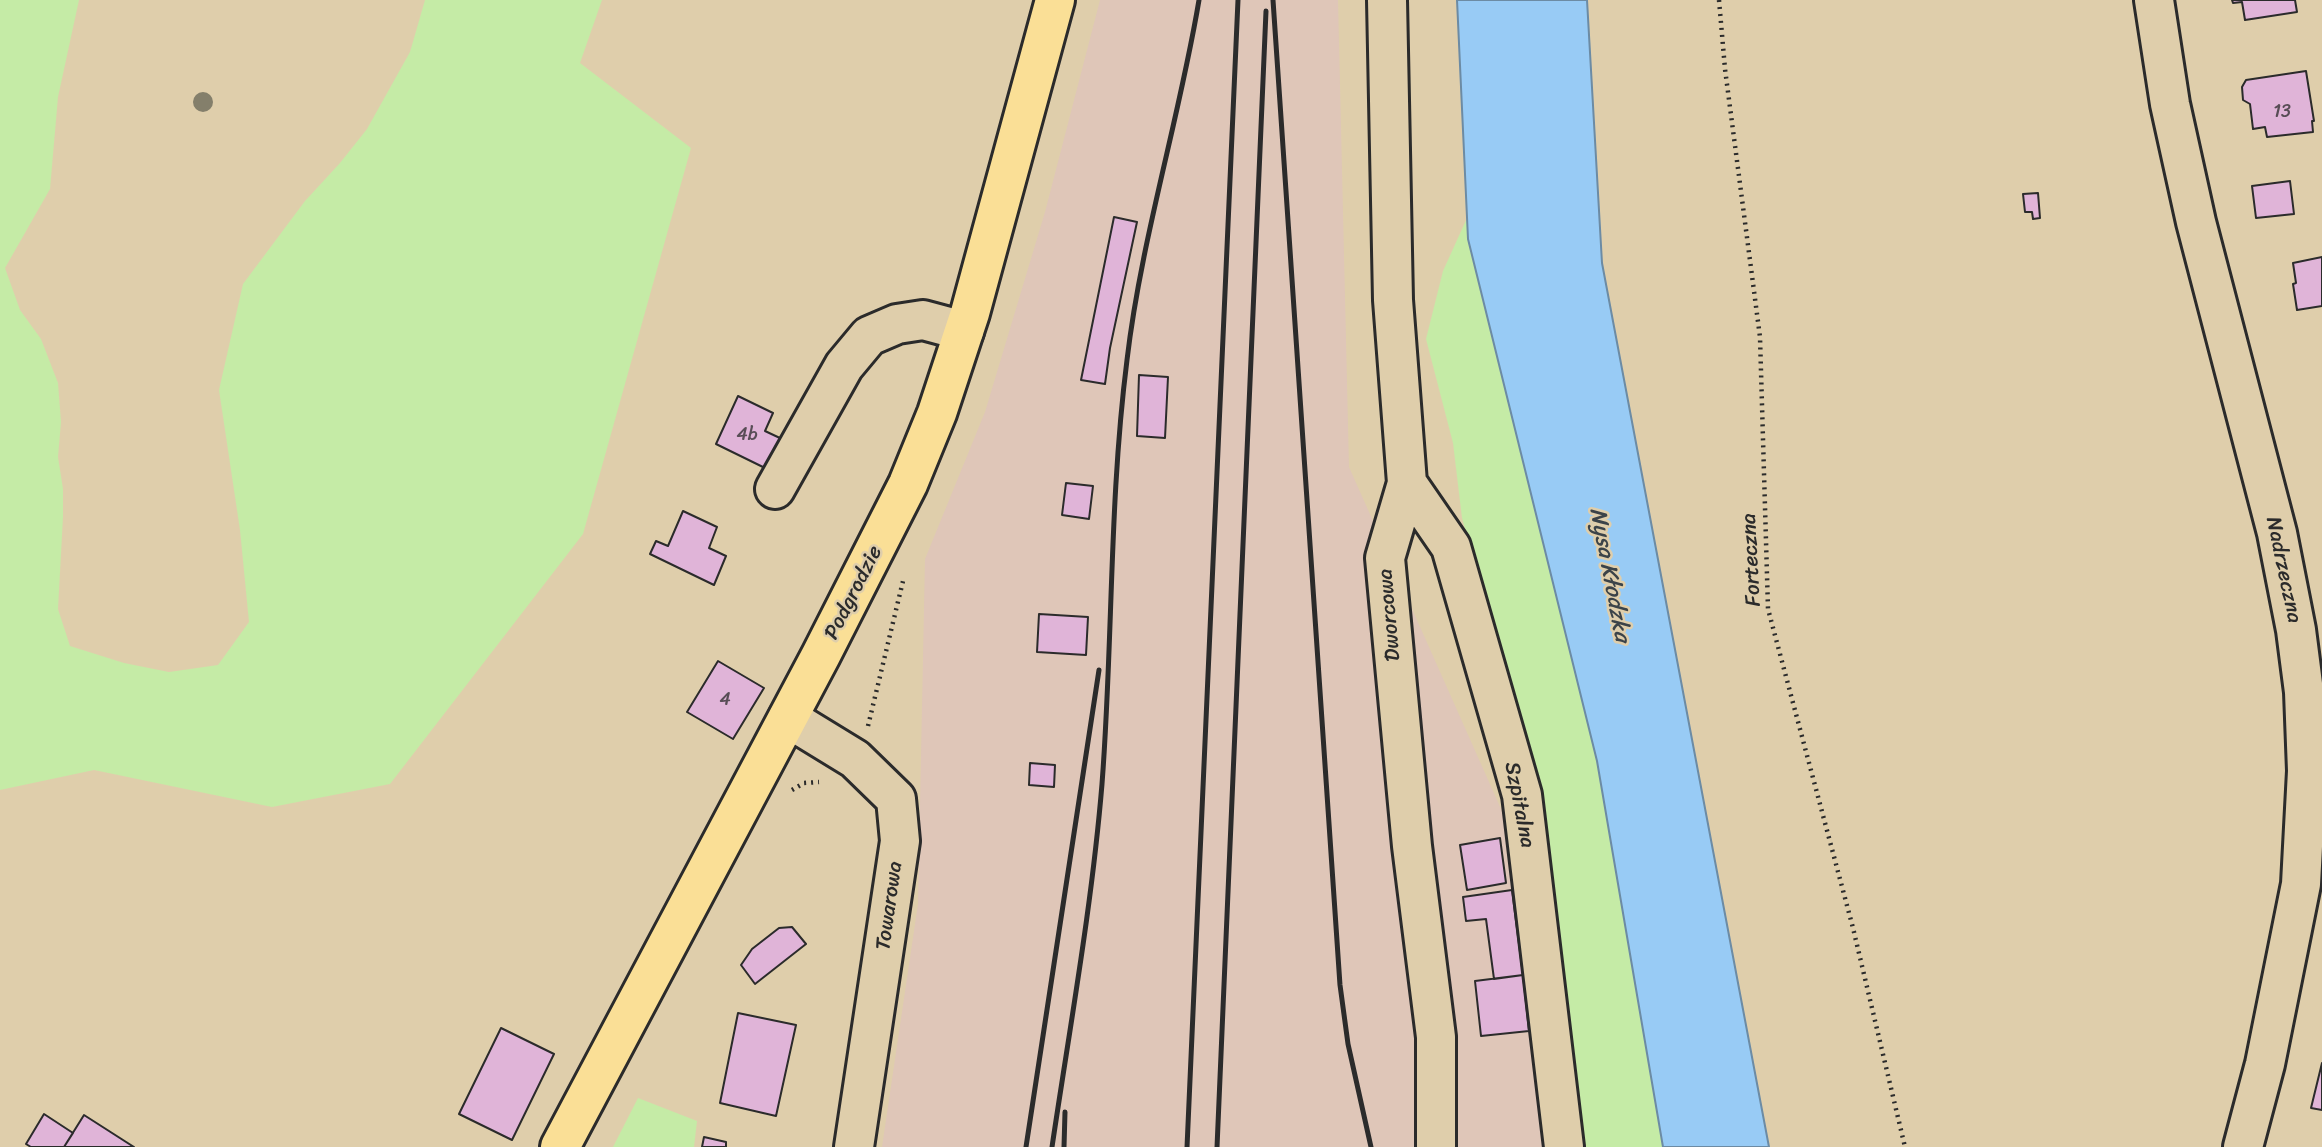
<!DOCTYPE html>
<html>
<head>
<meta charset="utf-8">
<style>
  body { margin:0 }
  canvas { display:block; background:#dfceab }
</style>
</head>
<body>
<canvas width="2322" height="1147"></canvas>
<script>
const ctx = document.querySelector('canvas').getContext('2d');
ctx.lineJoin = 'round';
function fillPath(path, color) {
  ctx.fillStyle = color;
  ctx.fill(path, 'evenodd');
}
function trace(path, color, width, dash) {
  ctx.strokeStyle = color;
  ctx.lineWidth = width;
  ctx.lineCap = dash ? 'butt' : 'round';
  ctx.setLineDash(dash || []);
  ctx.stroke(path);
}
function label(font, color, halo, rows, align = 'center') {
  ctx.font = font + ' Sriracha,sans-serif';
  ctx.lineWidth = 5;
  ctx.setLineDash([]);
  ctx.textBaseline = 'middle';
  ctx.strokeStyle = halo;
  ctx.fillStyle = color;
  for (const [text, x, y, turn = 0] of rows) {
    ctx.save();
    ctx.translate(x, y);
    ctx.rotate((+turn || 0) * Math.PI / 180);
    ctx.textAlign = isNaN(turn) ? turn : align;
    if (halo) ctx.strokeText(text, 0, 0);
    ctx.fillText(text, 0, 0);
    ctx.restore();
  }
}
fillPath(new Path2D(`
  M1100,0H1338L1349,467L1513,836L1548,1147H882L918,904L925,559L985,412L1045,212Z`), '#dfc6b8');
fillPath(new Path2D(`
  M0,0H79L58,97L50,189L5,268L20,310L41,339L58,383L61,422L58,457L63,489V517L58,609L70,646L124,663L169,672L218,665L249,622L240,530L219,390L243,284L305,201L340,163L367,129L410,52L425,0H602L580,63L691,148L583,534L390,784L272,807L94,770L0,790Z
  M1467,218L1468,239L1597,761L1663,1147H1571L1521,727L1462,518L1453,443L1426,339L1443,271Z
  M638,1098L697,1121L694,1147H613Z`), '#c5eba6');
const water = new Path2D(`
  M1457,0H1587L1602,263L1769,1147H1663L1597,761L1468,239Z`);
fillPath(water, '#98cbf5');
trace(water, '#6c8ba4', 2);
const building = new Path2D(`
  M2232,0H2295L2297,12L2245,20L2242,2L2233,3Z
  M2306,71L2314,121H2312L2313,132L2267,137L2265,127L2253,129L2250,104L2243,100L2242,87L2246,80Z
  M2290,181L2294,214L2256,218L2252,186Z
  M2038,193L2040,218L2033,219L2032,212H2025L2023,194Z
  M1114,217L1137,222L1110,348L1105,384L1081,380Z
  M2322,257V306L2297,310L2293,284L2296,283L2293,263Z
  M1139,375L1168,377L1165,438L1137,436Z
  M738,396L773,413L765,431L782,439L767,469L716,444Z
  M1066,483L1093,486L1089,519L1062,515Z
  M683,511L717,527L709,548L726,556L714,585L650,554L656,541L668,546Z
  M1039,614L1088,617L1086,655L1037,652Z
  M718,661L764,688L733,739L687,712Z
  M1030,763L1055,765L1054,787L1029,785Z
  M1500,838L1506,883L1467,890L1460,845Z
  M1512,890L1523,975L1494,979L1486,919L1466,921L1463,897Z
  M792,927L806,944L755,984L741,965L752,949L779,928Z
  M1523,975L1529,1031L1481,1036L1475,981Z
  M738,1013L796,1025L776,1116L720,1103Z
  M501,1028L554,1054L512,1140L459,1114Z
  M2322,1063V1110L2311,1108Z
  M44,1114L73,1133L64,1147H31L26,1144Z
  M84,1115L134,1147H64Z
  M704,1137L726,1142V1147H702Z`);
fillPath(building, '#e0b4d8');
trace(building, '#2b2b2b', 2);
const minor = new Path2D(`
  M1387,0L1393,300L1407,483L1385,558L1412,846L1436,1037V1147
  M2154,0L2170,104L2196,222L2277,533L2296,630L2304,692L2307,771L2301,884L2265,1064L2243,1147
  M1407,483L1451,547L1522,795L1564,1147
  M775,489L844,366L869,336L897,324L923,320L964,331
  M788,718L855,759L896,799L900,841L854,1147`);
const major = new Path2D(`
  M560,1147L821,655L908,484L937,413L970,313L1055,0`);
trace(minor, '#2b2b2b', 44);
trace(major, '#2b2b2b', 44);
trace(new Path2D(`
  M1719,0L1725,69L1760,337L1768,609L1853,928L1905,1147
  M868,726L903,581
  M792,790L804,783L819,782`), '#2b2b2b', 4.5, [2, 5]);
trace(minor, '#dfceab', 38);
trace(major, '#fadf96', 38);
trace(new Path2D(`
  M1273,0L1340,985L1348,1044L1371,1147
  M1026,1147L1099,670
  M1052,1147C1070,1026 1092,905 1102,784C1113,642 1109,501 1127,360C1141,240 1179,120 1199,0
  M1064,1147L1065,1112
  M1187,1147L1238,0
  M1217,1147L1266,11`), '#2b2b2b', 5);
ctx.fillStyle = '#847f6b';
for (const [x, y] of [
  [203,102]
]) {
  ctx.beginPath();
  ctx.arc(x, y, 10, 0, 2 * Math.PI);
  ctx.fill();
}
label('18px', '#584d56', null, [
  ["13",2282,112],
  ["4b",747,435],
  ["4",725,700]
]);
label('21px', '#2b2b2b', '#dfceab', [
  ["Forteczna",1752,560,-93],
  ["Nadrzeczna",2283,570,78],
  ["Podgrodzie",854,593,-63],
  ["Dworcowa",1390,615,-95],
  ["Szpitalna",1519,805,79],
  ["Towarowa",890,906,-82]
]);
label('italic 23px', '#3b4349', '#dfceab', [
  ["Nysa Kłodzka",1609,575,79]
]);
</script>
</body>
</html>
